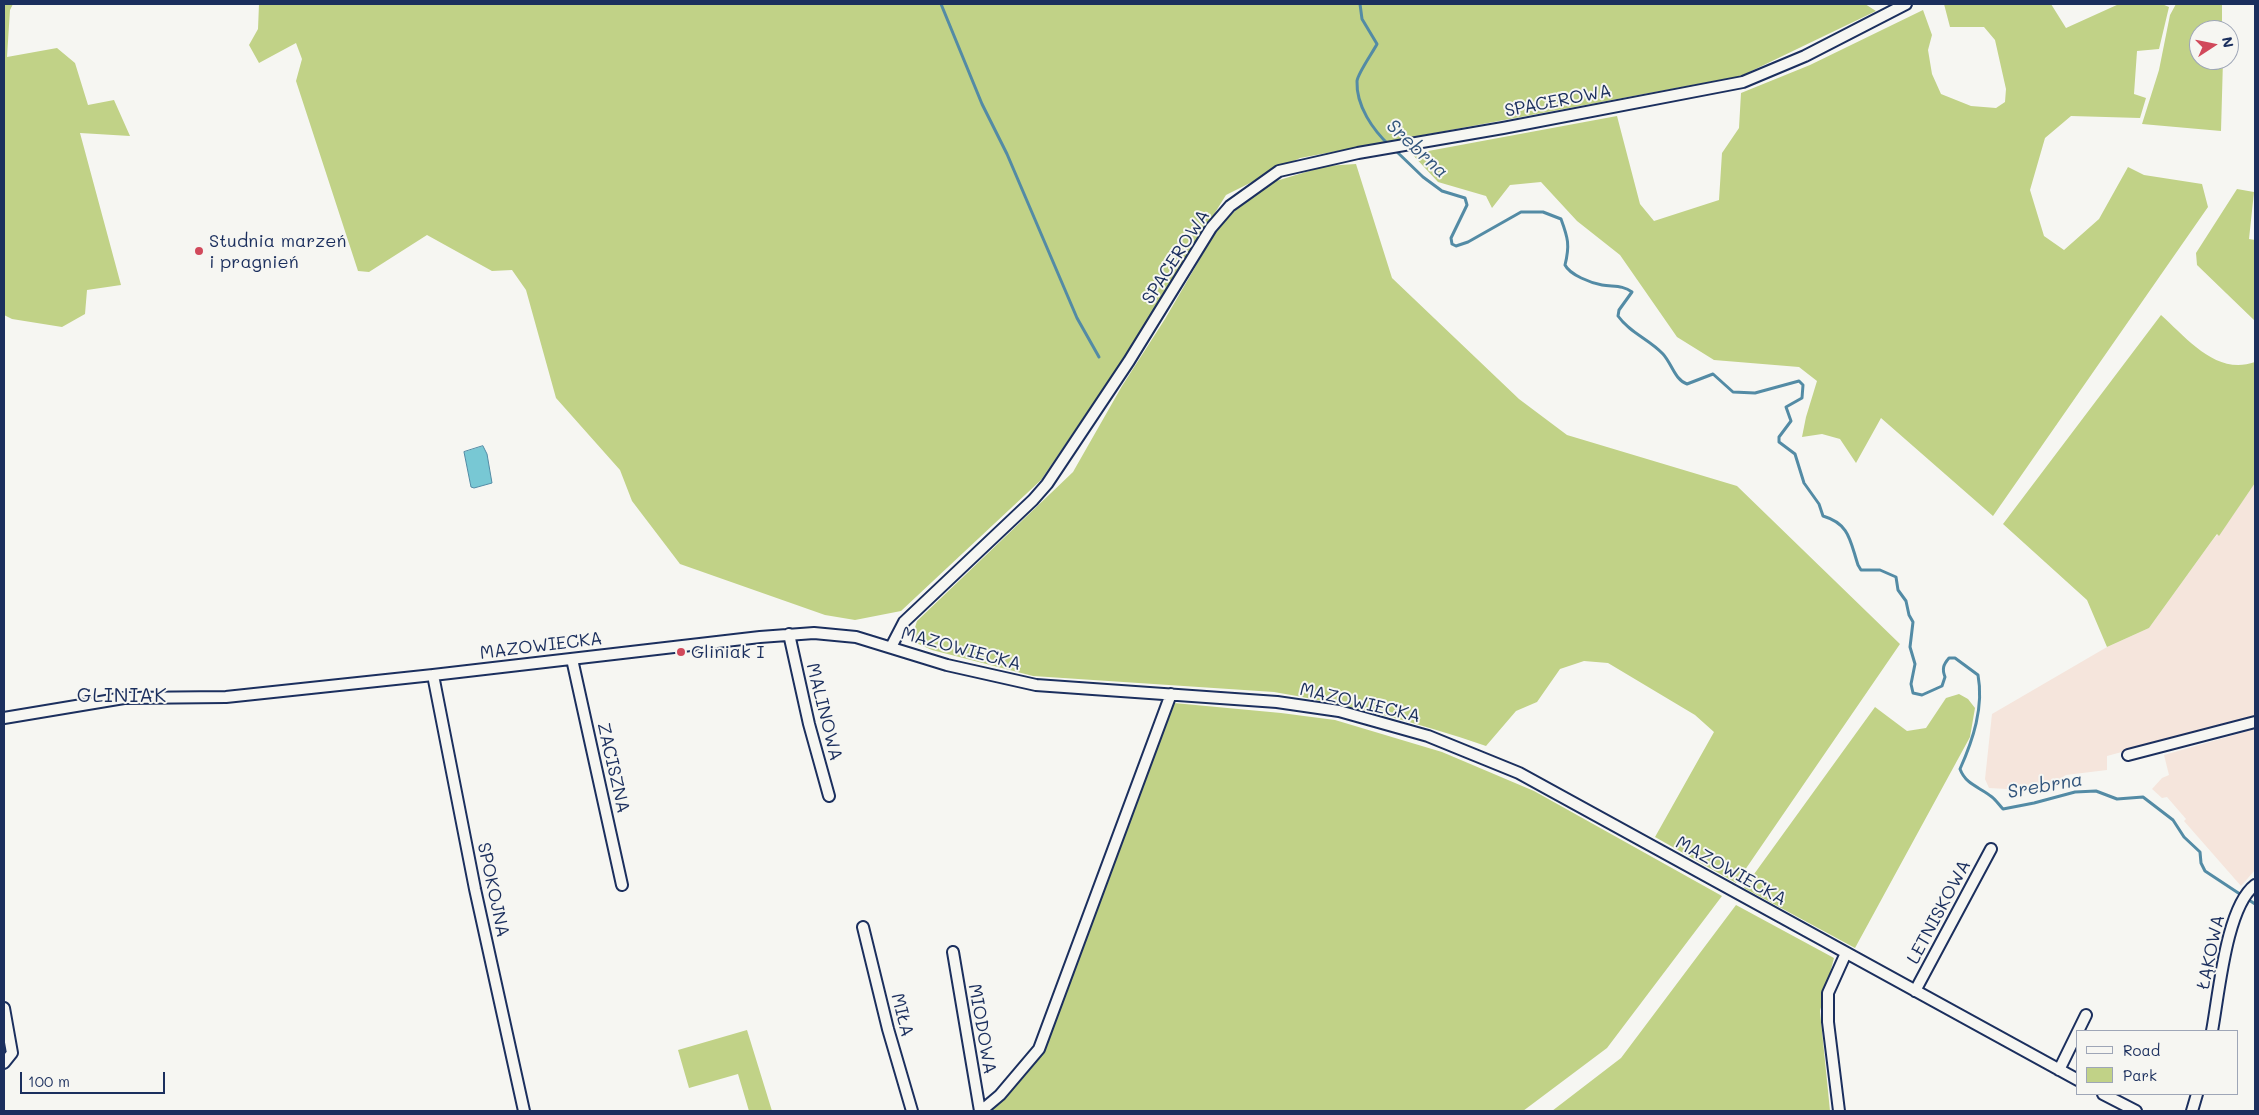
<!DOCTYPE html>
<html>
<head>
<meta charset="utf-8">
<style>
  body { margin:0 }
  #map { position:relative; width:2259px; height:1115px; overflow:hidden; background:#f6f6f2; font-family:Mali,sans-serif }
  canvas { display:block }
  .frame { position:absolute; inset:0; border:5px solid #1b2f5e; pointer-events:none }
  .legend { position:absolute; left:2076px; top:1030px; width:162px; height:65px; box-sizing:border-box; background:#f6f6f2; border:1px solid #9ea6b7; margin:0; padding:6px 9px; list-style:none; font-size:15px; color:#1b2f5e }
  .legend li { display:flex; align-items:center; gap:10px; height:25px }
  .legend b { width:25px; border:1px solid #9ea6b7 }
  .north { position:absolute; left:2189px; top:20px; width:50px; height:50px; box-sizing:border-box; background:#f6f6f2; border:1px solid #9ea6b7; border-radius:50%; rotate:79deg; font-size:14px; font-weight:700; line-height:20px; text-align:center; color:#1b2f5e }
  .north::after { content:''; display:block; margin:auto; width:18px; height:22px; background:#d1495b; clip-path:polygon(50% 0,100% 100%,50% 72%,0 100%) }
  .scale { position:absolute; left:20px; top:1072px; width:145px; height:22px; box-sizing:border-box; border:2px solid #1b2f5e; border-top:0; padding-left:6px; font-size:15px; line-height:18px; white-space:nowrap; color:#1b2f5e; -webkit-text-stroke:4px #f6f6f2; paint-order:stroke }
</style>
</head>
<body>
<div id="map">
<canvas width="2259" height="1115"></canvas>
<div class="frame"></div>
<ul class="legend">
<li><b style="height:6px;background:#f6f6f2"></b>Road</li>
<li><b style="height:14px;background:#c1d287"></b>Park</li>
</ul>
<div class="north">N</div>
<div class="scale">100 m</div>
</div>
<script>
const ctx = document.querySelector('canvas').getContext('2d');
ctx.lineJoin = 'round';
function fillPath(path, color) {
  ctx.fillStyle = color;
  ctx.fill(path, 'evenodd');
}
function trace(path, color, width, dash) {
  ctx.strokeStyle = color;
  ctx.lineWidth = width;
  ctx.lineCap = dash ? 'butt' : 'round';
  ctx.setLineDash(dash || []);
  ctx.stroke(path);
}
function label(font, color, halo, rows, align = 'center') {
  ctx.font = font + ' Mali,sans-serif';
  ctx.lineWidth = 4;
  ctx.setLineDash([]);
  ctx.textBaseline = 'middle';
  ctx.strokeStyle = halo;
  ctx.fillStyle = color;
  for (const [text, x, y, turn = 0] of rows) {
    ctx.save();
    ctx.translate(x, y);
    ctx.rotate((+turn || 0) * Math.PI / 180);
    ctx.textAlign = isNaN(turn) ? turn : align;
    if (halo) ctx.strokeText(text, 0, 0);
    ctx.fillText(text, 0, 0);
    ctx.restore();
  }
}
fillPath(new Path2D(`
  M2255,483V716L2107,756V770L2066,775L2042,791L1989,788L1985,779L1992,714L2107,647L2149,628L2211,542L2218,534L2219,535Z
  M2255,729V870L2241,886L2184,821L2186,819L2167,797L2162,798L2152,789L2162,778L2169,775L2164,755Z`), '#f5e5dc');
fillPath(new Path2D(`
  M4,4H13L10,10L7,57L57,48L75,63L88,105L114,100L130,136L80,133L121,285L87,290L85,314L62,327L12,319L4,315Z
  M259,4H1865L1876,11L1741,76L1300,158L1226,195L1132,346L1041,480L901,611L855,620L825,615L680,564L632,501L620,470L556,398L526,290L512,270L492,271L427,235L369,272L358,271L296,81L302,59L296,43L259,63L249,45L258,29Z
  M1944,4H2051L2066,28L2119,4H2162L2169,7L2159,49L2137,51L2134,94L2146,98L2140,118L2071,116L2045,138L2030,190L2044,236L2064,250L2099,219L2128,167L2144,175L2202,184L2208,207L1993,516L1881,418L1856,463L1840,439L1822,434L1802,437L1806,417L1817,381L1799,367L1714,360L1677,337L1620,255L1577,221L1541,182L1510,185L1492,208L1486,196L1438,182L1412,154L1617,116L1640,204L1654,221L1719,200L1722,153L1739,128L1741,93L1810,65L1923,10L1932,35L1928,50L1932,74L1941,94L1971,106L1996,108L2005,102L2006,89L1995,40L1984,27H1950Z
  M2176,4H2222V30H2199V60H2223L2221,131L2142,124L2159,70L2170,15Z
  M1356,164L1392,278L1519,399L1567,435L1737,486L1900,644L1736,883L1655,837L1714,732L1695,715L1608,663L1584,661L1560,669L1537,702L1516,711L1486,746C1417,722 1346,704 1274,692L1033,676L932,650L914,642L912,637L917,621L1073,472L1122,386L1165,319L1218,228L1244,202L1266,184L1326,166Z
  M2237,189L2254,192L2249,239L2255,240V321L2197,265L2196,253Z
  M2161,315C2187,338 2216,376 2255,362V483L2219,536L2217,534L2211,542L2149,628L2107,647L2087,600L2003,524Z
  M1959,694L1968,699L1975,708L1970,737L1855,948L1744,888L1875,707L1907,731L1926,728L1946,698Z
  M1174,703L1281,713L1335,720L1442,752L1534,791L1722,896L1607,1048L1523,1111H986L1024,1074L1089,930L1094,908Z
  M1736,905L1834,958L1820,1011L1830,1111H1552L1621,1058Z
  M747,1030L772,1111H749L738,1074L689,1088L678,1050Z`), '#c1d287');
const water = new Path2D(`
  M483,446L487,454L492,483L474,488L471,487L464,452Z`);
fillPath(water, '#78c8d4');
trace(water, '#538ba5', 1);
trace(new Path2D(`
  M941,4L982,104L1007,154L1077,318L1099,357
  M1360,4L1362,19L1377,44C1373,52 1358,73 1357,81C1356,106 1373,130 1390,146
  M1395,150L1423,177L1442,191L1465,198L1467,205L1451,238L1452,244L1456,246L1468,242L1521,212H1543L1561,219C1568,238 1570,245 1565,265C1570,275 1591,283 1602,285C1613,287 1623,285 1632,292L1619,310L1618,316C1630,333 1649,339 1663,354C1672,364 1675,380 1687,384L1713,374L1733,392L1755,393L1799,381L1803,385L1802,398L1786,407L1791,421L1779,437V442L1795,454L1804,483L1819,504L1823,516C1850,524 1850,541 1858,565L1861,570H1880L1896,577L1898,590L1906,601L1909,615L1913,622L1910,647L1915,664L1911,684L1913,693L1922,695L1942,686L1945,677C1942,669 1943,665 1949,658H1955L1978,675C1984,707 1973,740 1960,769C1966,785 1980,787 1992,797C1996,800 1999,805 2003,809L2034,803L2075,792L2096,791L2117,799L2143,797L2173,820L2184,837L2200,852L2201,863L2205,871L2255,904`), '#538ba5', 3);
const street = new Path2D(`
  M789,634L809,724L829,796
  M891,647L904,622L1033,500L1047,484L1129,361L1211,228L1230,206L1279,171L1358,153L1503,128L1743,82L1805,56L1906,4
  M572,659L622,885
  M433,675L475,889L524,1111
  M4,718L124,698L226,697L433,675L760,637L814,633L856,637L947,665L1036,685L1277,702L1339,711L1428,736L1519,773L2078,1080
  M2128,755L2255,722
  M863,927L888,1029L912,1111
  M953,952L980,1111
  M1915,991L1991,849
  M4,1008L12,1053L4,1063
  M2212,1031C2219,994 2226,907 2255,885
  M2059,1070L2086,1015
  M2103,1094L2136,1111
  M981,1111L1000,1095L1039,1049L1171,694
  M1839,1111L1828,1022V993L1846,953
  M2192,1111L2197,1094`);
trace(street, '#1b2f5e', 14);
trace(street, '#f6f6f2', 10);
for (const [x, y, r, color] of [
  [199,251,5,"#d1495b"],
  [681,652,5,"#d1495b"]
]) {
  const dot = new Path2D();
  dot.arc(x, y, r, 0, 2 * Math.PI);
  ctx.fillStyle = color;
  ctx.fill(dot);
  trace(dot, '#f6f6f2', 2);
}
label('18px', '#1b2f5e', '#f6f6f2', [
  ["SPACEROWA",1558,101,-11],
  ["SPACEROWA",1176,257,-57],
  ["MAZOWIECKA",541,646,-7],
  ["MAZOWIECKA",961,649,15],
  ["MAZOWIECKA",1360,703,13],
  ["MALINOWA",824,712,76],
  ["ZACISZNA",613,768,77],
  ["MAZOWIECKA",1731,871,29],
  ["SPOKOJNA",493,890,78],
  ["LETNISKOWA",1939,912,-62],
  ["ŁĄKOWA",2211,952,-78],
  ["MIŁA",902,1015,76],
  ["MIODOWA",982,1029,80]
]);
label('18px', '#1b2f5e', '#f6f6f2', [
  ["Studnia marzeń",209,241],
  ["i pragnień",209,262],
  ["Gliniak I",691,652]
], 'left');
label('italic 19px', '#32557c', '#f6f6f2', [
  ["Srebrna",1417,149,43],
  ["Srebrna",2045,786,-10]
]);
ctx.letterSpacing = '1px';
label('20px', '#1b2f5e', '#f6f6f2', [
  ["GLINIAK",122,696]
]);
ctx.letterSpacing = '0px';
</script>
</body>
</html>
